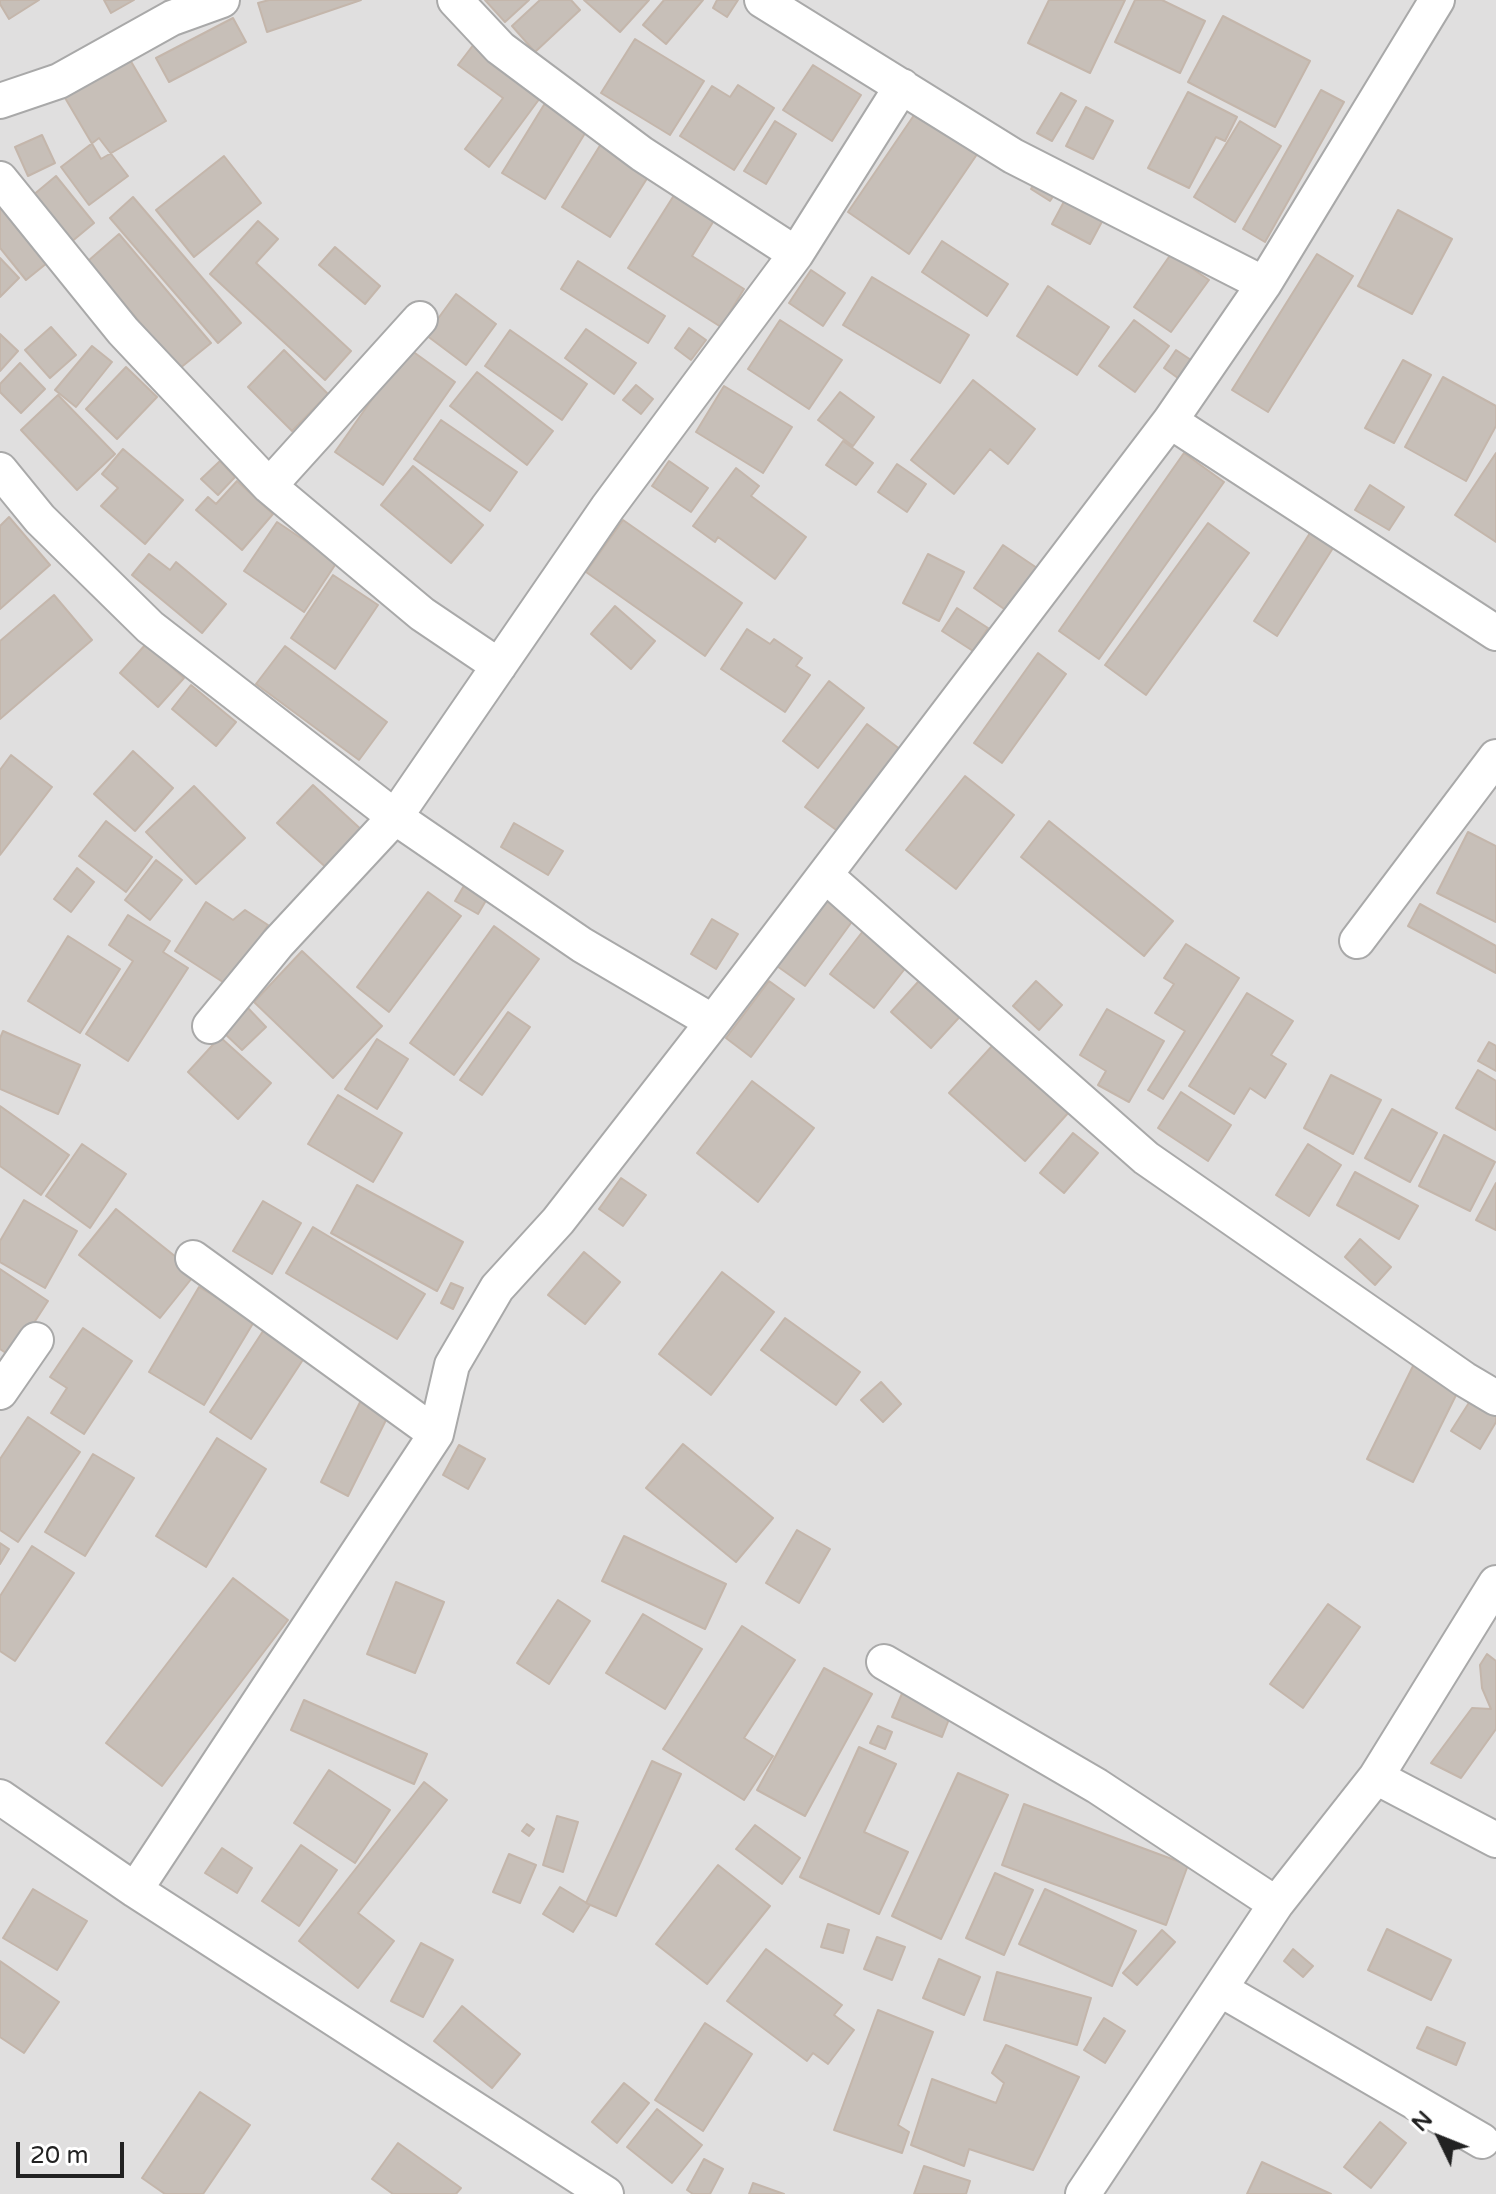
<!DOCTYPE html>
<html>
<head>
<meta charset="utf-8">
<style>
  body { margin:0 }
  #map { position:relative; width:1496px; height:2194px; overflow:hidden; background:#f2efe9; font-family:"Varela Round",sans-serif }
  canvas { display:block }
  .north { position:absolute; left:1400px; top:2098px; width:80px; height:80px; -webkit-text-stroke:6px #fff; paint-order:stroke; rotate:313deg; font-size:22px; font-weight:700; line-height:32px; text-align:center; color:#222 }
  .north::after { content:''; display:block; margin:auto; width:28px; height:36px; background:#222; clip-path:polygon(50% 0,100% 100%,50% 72%,0 100%) }
  .scale { position:absolute; left:16px; top:2142px; width:108px; height:36px; box-sizing:border-box; border:4px solid #222; border-top:0; padding-left:10px; font-size:24px; line-height:28px; white-space:nowrap; color:#222; -webkit-text-stroke:6px #fff; paint-order:stroke }
</style>
</head>
<body>
<div id="map">
<canvas width="1496" height="2194"></canvas>
<div class="north">N</div>
<div class="scale">20 m</div>
</div>
<script>
const ctx = document.querySelector('canvas').getContext('2d');
ctx.lineJoin = 'round';
function fillPath(path, color) {
  ctx.fillStyle = color;
  ctx.fill(path, 'evenodd');
}
function trace(path, color, width, dash) {
  ctx.strokeStyle = color;
  ctx.lineWidth = width;
  ctx.lineCap = dash ? 'butt' : 'round';
  ctx.setLineDash(dash || []);
  ctx.stroke(path);
}
fillPath(new Path2D(`
  M0,0H1496V2194H0Z`), '#e0dfdf');
const building = new Path2D(`
  M0,0H39L9,19L0,4Z
  M104,0H134L111,13Z
  M269,0H361L267,32L258,3Z
  M485,0H529L505,22Z
  M540,0H571L580,10L535,52L512,26Z
  M584,0H649L620,32Z
  M664,0H703L666,44L643,25Z
  M717,0H738L727,17L713,8Z
  M1049,0H1125L1090,73L1028,43Z
  M1135,0H1162L1205,21L1180,73L1115,42Z
  M1223,16L1310,61L1275,127L1188,82Z
  M233,18L246,42L169,82L156,58Z
  M635,39L704,81L670,135L601,93Z
  M474,44L543,94L489,167L465,149L503,98L458,65Z
  M126,53L166,121L101,159L61,91Z
  M813,65L861,95L832,141L783,110Z
  M738,85L774,108L734,170L680,136L712,86L730,97Z
  M1321,90L1344,102L1265,242L1243,229Z
  M1188,92L1237,117L1225,141L1216,137L1189,188L1148,168Z
  M1061,93L1076,101L1052,141L1037,133Z
  M547,100L590,125L545,199L502,173Z
  M921,105L982,147L909,254L848,212Z
  M1086,107L1113,121L1093,159L1066,146Z
  M775,121L796,134L766,184L744,171Z
  M1240,121L1281,146L1235,222L1194,197Z
  M42,135L55,163L28,176L15,147Z
  M99,138L128,176L89,205L61,167Z
  M604,139L653,169L610,237L562,207Z
  M224,156L261,203L194,257L156,210Z
  M56,176L94,223L70,243L32,196Z
  M1039,176L1058,189L1050,201L1031,189Z
  M678,189L718,214L692,256L744,289L721,327L628,268Z
  M1067,196L1105,216L1090,244L1052,224Z
  M133,197L241,323L218,343L110,218Z
  M0,203L47,263L26,280L0,248Z
  M1398,210L1452,239L1412,314L1358,286Z
  M258,221L278,239L256,263L351,351L325,380L210,274Z
  M119,234L211,343L179,369L88,261Z
  M942,241L1008,284L987,316L922,272Z
  M335,247L380,286L365,304L319,265Z
  M1171,254L1209,280L1171,332L1134,307Z
  M1317,254L1353,276L1268,412L1232,390Z
  M0,258L19,278L0,297Z
  M578,261L665,316L648,343L561,289Z
  M811,270L845,293L823,326L789,303Z
  M872,277L969,335L940,383L843,325Z
  M1048,286L1109,327L1077,375L1017,336Z
  M456,294L496,324L466,365L426,335Z
  M780,320L842,360L809,409L748,369Z
  M1134,320L1169,346L1135,392L1099,366Z
  M51,327L76,355L50,378L25,350Z
  M689,328L706,340L691,360L675,348Z
  M586,329L636,363L614,394L565,358Z
  M510,330L587,384L562,420L485,366Z
  M0,334L18,351L0,371Z
  M92,346L112,362L76,407L55,390Z
  M408,348L455,382L383,485L335,452Z
  M284,350L328,394L292,431L248,387Z
  M1176,350L1194,362L1182,381L1164,368Z
  M1403,360L1431,375L1394,443L1365,428Z
  M20,363L45,389L21,413L0,392V384Z
  M126,367L157,397L117,439L86,409Z
  M477,372L553,431L527,465L450,406Z
  M1443,377L1496,406V426L1466,481L1405,447Z
  M973,380L1035,429L1008,464L990,449L954,494L911,460Z
  M636,385L653,399L641,414L623,400Z
  M724,386L792,427L763,473L696,432Z
  M840,392L874,417L853,446L818,420Z
  M58,395L115,454L77,490L21,430Z
  M441,420L517,472L490,511L414,459Z
  M843,441L873,463L856,485L826,465Z
  M123,449L183,500L145,544L101,506L118,488L102,474Z
  M1184,453L1224,482L1099,659L1059,631Z
  M1496,453V542L1455,515Z
  M220,461L235,477L218,495L201,479Z
  M669,461L708,488L691,512L652,486Z
  M897,464L926,484L907,512L878,492Z
  M413,466L483,525L451,563L381,505Z
  M736,468L759,486L751,496L806,537L775,579L718,537L715,542L693,526Z
  M237,481L273,514L242,550L196,510L208,497L216,504Z
  M1370,485L1404,507L1389,530L1355,510Z
  M9,517L50,565L0,609V526Z
  M623,520L742,603L705,656L586,572Z
  M277,522L337,562L304,612L244,571Z
  M1317,522L1340,537L1277,636L1254,621Z
  M1208,523L1249,553L1146,695L1105,665Z
  M1003,545L1037,568L1007,611L974,588Z
  M149,554L170,570L176,562L226,604L202,633L132,575Z
  M928,554L964,572L939,621L903,603Z
  M333,575L378,605L335,669L291,638Z
  M54,595L92,640L0,719V641Z
  M615,606L655,641L631,669L591,634Z
  M957,608L988,628L973,651L942,631Z
  M747,629L770,644L774,639L802,658L796,666L810,675L785,712L721,669Z
  M146,644L184,678L158,707L120,673Z
  M285,646L387,722L359,760L256,684Z
  M1038,653L1066,674L1002,763L974,743Z
  M829,681L864,708L818,768L783,741Z
  M191,685L236,722L216,746L172,709Z
  M867,724L901,750L839,832L805,807Z
  M133,751L173,788L135,831L94,794Z
  M11,755L52,787L0,855V770Z
  M965,776L1014,815L956,889L906,850Z
  M313,785L365,833L330,871L277,823Z
  M194,786L245,838L196,884L146,832Z
  M106,821L152,857L126,892L79,856Z
  M1049,821L1173,921L1144,956L1021,857Z
  M514,823L563,851L548,875L501,847Z
  M1468,832L1496,846V922L1437,893Z
  M156,860L182,880L150,920L125,900Z
  M77,868L94,882L71,912L54,899Z
  M468,879L491,892L478,914L455,901Z
  M428,892L461,916L389,1012L357,987Z
  M832,892L859,912L805,986L777,966Z
  M206,902L233,920L245,910L268,925L229,986L175,951Z
  M1420,904L1496,946V973L1408,926Z
  M128,915L170,941L163,952L188,968L128,1061L86,1034L133,961L109,945Z
  M712,919L738,934L716,969L691,954Z
  M494,926L539,959L454,1075L410,1043Z
  M863,931L907,966L874,1008L830,974Z
  M68,936L120,969L80,1033L28,1001Z
  M1186,944L1239,978L1163,1099L1148,1090L1185,1031L1155,1013L1174,984L1164,978Z
  M302,951L382,1026L333,1078L254,1002Z
  M926,973L966,1010L931,1048L891,1012Z
  M769,981L794,999L751,1057L726,1038Z
  M1036,981L1062,1005L1039,1030L1013,1006Z
  M1247,993L1293,1021L1271,1055L1286,1064L1265,1098L1250,1088L1234,1114L1189,1086Z
  M247,1007L266,1027L242,1050L223,1032Z
  M1107,1009L1164,1041L1129,1102L1098,1085L1106,1071L1080,1055Z
  M508,1012L530,1027L482,1095L460,1080Z
  M3,1031L80,1065L58,1114L0,1089V1038Z
  M220,1037L271,1083L238,1119L188,1072Z
  M377,1039L408,1059L377,1109L345,1089Z
  M1489,1042L1496,1046V1071L1478,1061Z
  M993,1045L1069,1112L1025,1161L949,1093Z
  M1478,1070L1496,1081V1130L1456,1108Z
  M1331,1075L1381,1100L1353,1154L1304,1128Z
  M752,1081L814,1128L758,1202L697,1153Z
  M1181,1092L1231,1125L1208,1161L1158,1128Z
  M338,1095L402,1133L373,1182L308,1144Z
  M0,1106L69,1155L41,1195L0,1166Z
  M1392,1109L1437,1133L1410,1182L1365,1158Z
  M1073,1133L1098,1153L1064,1193L1040,1173Z
  M1444,1135L1495,1162L1470,1211L1419,1186Z
  M82,1144L126,1174L90,1228L46,1196Z
  M1308,1144L1341,1165L1309,1216L1276,1195Z
  M1355,1172L1418,1206L1399,1239L1337,1205Z
  M621,1178L646,1195L623,1226L599,1209Z
  M1496,1183V1230L1476,1220Z
  M357,1185L463,1242L437,1291L331,1233Z
  M24,1200L77,1231L45,1288L0,1262V1241Z
  M263,1201L301,1223L272,1274L233,1251Z
  M116,1209L196,1273L160,1318L79,1255Z
  M313,1227L425,1294L397,1339L286,1273Z
  M1360,1239L1391,1267L1375,1285L1345,1257Z
  M584,1252L620,1282L585,1324L548,1295Z
  M0,1269L48,1301L12,1357L0,1349Z
  M722,1272L774,1312L711,1395L659,1354Z
  M451,1283L463,1288L453,1309L441,1303Z
  M199,1287L255,1320L204,1405L149,1372Z
  M785,1318L860,1372L836,1405L761,1350Z
  M269,1322L310,1349L251,1439L210,1412Z
  M83,1328L132,1361L84,1434L51,1413L67,1388L50,1377Z
  M1418,1356L1464,1379L1413,1482L1367,1459Z
  M881,1382L901,1404L883,1422L861,1400Z
  M366,1390L394,1404L348,1496L321,1482Z
  M1472,1398L1496,1412V1422L1480,1449L1451,1431Z
  M28,1417L80,1452L18,1542L0,1530V1459Z
  M217,1438L266,1469L206,1567L156,1536Z
  M683,1444L773,1518L736,1562L646,1488Z
  M459,1445L485,1459L468,1489L443,1475Z
  M93,1454L134,1478L85,1556L45,1532Z
  M797,1530L830,1549L799,1603L766,1583Z
  M624,1536L726,1584L705,1629L602,1581Z
  M0,1543L9,1549L0,1564Z
  M32,1546L74,1573L15,1661L0,1651V1596Z
  M233,1578L288,1620L162,1786L106,1743Z
  M396,1582L444,1602L415,1673L367,1654Z
  M558,1600L590,1621L549,1684L517,1663Z
  M1328,1604L1360,1627L1303,1708L1270,1684Z
  M643,1614L702,1649L665,1709L606,1673Z
  M742,1626L795,1660L744,1738L773,1756L744,1800L663,1749Z
  M1487,1654L1496,1661V1729L1461,1778L1431,1763L1472,1708L1491,1709L1482,1688L1480,1665Z
  M824,1668L872,1694L805,1816L757,1790Z
  M904,1689L953,1709L942,1737L892,1717Z
  M304,1700L427,1754L414,1784L291,1730Z
  M878,1726L892,1732L885,1749L870,1743Z
  M859,1747L896,1764L864,1832L908,1852L879,1914L800,1877Z
  M652,1761L681,1774L616,1916L586,1903Z
  M329,1770L390,1810L355,1863L294,1823Z
  M958,1773L1008,1795L941,1939L892,1916Z
  M424,1782L447,1800L358,1913L394,1941L358,1988L299,1941Z
  M1024,1804L1188,1865L1166,1925L1002,1865Z
  M557,1816L578,1822L563,1872L543,1865Z
  M527,1824L534,1829L529,1836L522,1831Z
  M755,1825L800,1858L782,1884L736,1849Z
  M301,1845L337,1870L299,1926L262,1901Z
  M222,1848L252,1868L237,1893L205,1873Z
  M509,1854L536,1865L520,1903L493,1892Z
  M718,1865L770,1906L707,1984L656,1944Z
  M995,1873L1033,1890L1004,1955L966,1938Z
  M560,1887L590,1905L573,1932L543,1914Z
  M33,1889L87,1921L57,1970L3,1938Z
  M1045,1889L1136,1931L1112,1986L1019,1944Z
  M828,1924L849,1930L843,1953L821,1947Z
  M1387,1929L1451,1960L1431,2000L1368,1970Z
  M1162,1930L1175,1942L1137,1985L1123,1973Z
  M877,1937L905,1947L892,1980L864,1969Z
  M421,1943L453,1960L423,2017L391,2001Z
  M766,1949L842,2005L834,2015L854,2030L828,2064L813,2053L807,2061L727,2001Z
  M1293,1949L1313,1966L1303,1977L1284,1961Z
  M939,1959L980,1977L964,2015L923,1998Z
  M0,1961L59,2002L24,2053L0,2037Z
  M997,1972L1091,1998L1077,2045L984,2020Z
  M462,2006L520,2054L492,2088L434,2041Z
  M878,2010L933,2032L898,2125L909,2132L902,2153L834,2130Z
  M1104,2018L1125,2031L1105,2063L1084,2050Z
  M705,2023L752,2054L703,2131L655,2100Z
  M1427,2027L1465,2043L1456,2065L1417,2048Z
  M1006,2045L1079,2077L1033,2170L969,2149L964,2166L911,2145L932,2079L996,2103L1004,2083L992,2073Z
  M624,2083L649,2103L617,2143L592,2122Z
  M200,2092L250,2125L203,2194H165L142,2178Z
  M657,2109L702,2145L672,2183L627,2147Z
  M1380,2122L1406,2143L1371,2188L1344,2167Z
  M398,2143L461,2188L456,2194H393L372,2179Z
  M704,2159L723,2169L710,2194H693L687,2190Z
  M1262,2162L1331,2194H1247Z
  M924,2166L970,2181L966,2194H914Z
  M753,2183L784,2194H749Z`);
fillPath(building, '#c7bfb8');
trace(building, '#c4b6ab', 2);
const minor = new Path2D(`
  M455,0L500,48L642,154L796,254
  M762,0L1013,156L1264,284
  M0,101L59,81L172,18L222,0
  M0,179L123,331L269,486L422,614L499,666
  M1170,421L1496,633
  M0,470L40,519L150,627L395,817L582,945L713,1022
  M269,486L420,319
  M825,875L1146,1158L1464,1379L1496,1398
  M1357,941L1496,757
  M210,1026L278,943L395,817L608,507L796,254L902,86
  M193,1258L436,1434
  M0,1392L36,1340
  M884,1662L1097,1786L1276,1904
  M1376,1777L1496,1840
  M0,1797L135,1890L606,2194
  M135,1890L436,1434L452,1365L497,1288L558,1221L713,1022L1170,421L1264,284L1437,0
  M1220,1989L1482,2141
  M1083,2194L1276,1904L1376,1777L1496,1583`);
trace(minor, '#a9a9a9', 38);
trace(minor, '#fff', 34);
</script>
</body>
</html>
